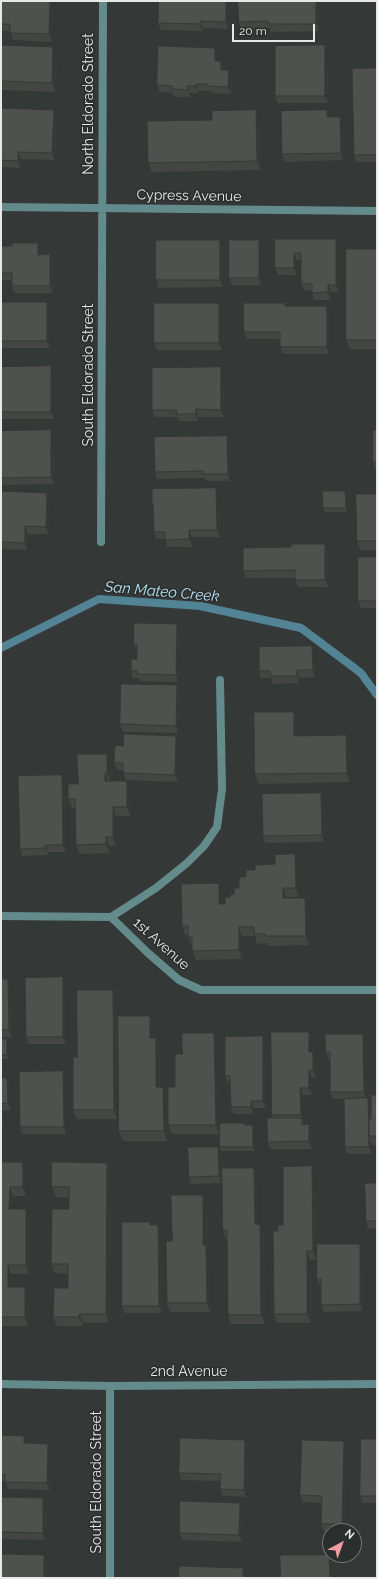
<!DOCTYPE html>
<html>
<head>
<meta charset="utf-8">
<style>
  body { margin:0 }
  #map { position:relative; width:378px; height:1579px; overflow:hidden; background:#343836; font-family:Raleway,sans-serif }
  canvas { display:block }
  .frame { position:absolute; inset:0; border:2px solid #e6e9e8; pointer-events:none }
  .north { position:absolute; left:322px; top:1523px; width:40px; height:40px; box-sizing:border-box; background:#2a2e2c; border:1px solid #757977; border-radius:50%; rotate:41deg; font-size:11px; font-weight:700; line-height:16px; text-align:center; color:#e6e9e8 }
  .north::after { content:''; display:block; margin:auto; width:14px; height:18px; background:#f49b9f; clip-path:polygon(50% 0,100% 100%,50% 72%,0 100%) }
  .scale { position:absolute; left:232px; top:24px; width:83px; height:18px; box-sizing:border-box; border:2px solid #e6e9e8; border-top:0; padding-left:5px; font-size:12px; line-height:14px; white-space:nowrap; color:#e6e9e8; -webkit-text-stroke:3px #2a2e2c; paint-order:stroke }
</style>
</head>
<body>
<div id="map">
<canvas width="378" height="1579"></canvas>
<div class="frame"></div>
<div class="north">N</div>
<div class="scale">20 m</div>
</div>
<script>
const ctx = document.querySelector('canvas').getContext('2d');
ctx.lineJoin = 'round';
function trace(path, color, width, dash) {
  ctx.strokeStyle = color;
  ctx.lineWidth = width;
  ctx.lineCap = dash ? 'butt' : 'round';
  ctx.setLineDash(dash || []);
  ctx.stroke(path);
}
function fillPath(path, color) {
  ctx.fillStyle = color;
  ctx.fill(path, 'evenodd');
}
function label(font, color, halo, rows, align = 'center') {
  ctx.font = font + ' Raleway,sans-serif';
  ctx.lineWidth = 3;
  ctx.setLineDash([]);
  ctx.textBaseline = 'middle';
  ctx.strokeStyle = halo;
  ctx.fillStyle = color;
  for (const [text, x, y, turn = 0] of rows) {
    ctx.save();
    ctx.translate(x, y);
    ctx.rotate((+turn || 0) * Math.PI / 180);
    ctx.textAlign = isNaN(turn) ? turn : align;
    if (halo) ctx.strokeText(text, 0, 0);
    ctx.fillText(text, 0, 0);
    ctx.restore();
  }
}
trace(new Path2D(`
  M1,648L99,599L200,606L301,628L361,673L377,695`), '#528495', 8);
trace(new Path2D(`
  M1,207L377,211
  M101,542L103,1
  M1,916L111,917L148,953L179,980L201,990H377
  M111,917L156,888L187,863L204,846L217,827L222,789L220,680
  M1,1384L110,1386L377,1384
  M110,1578V1386`), '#648b8c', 8);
fillPath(new Path2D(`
  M1,1H53L52,42L13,40L10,31H3L1,25Z
  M229,1L228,29L203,28L202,31L161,30L158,23Z
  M318,1L319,31L271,32L270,28L241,29L239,22Z
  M1,45L57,56L56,92L1,90Z
  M215,48L217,55V61H221L224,70H229L232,77L231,94L211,93L210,91H198V93H190V97H174L173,93L160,92L157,85Z
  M327,53L328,103H278L275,96Z
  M377,68V162H356L354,155Z
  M1,108L54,110L56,117L55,160L21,159L20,168L1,167Z
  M256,110L260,119L261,170L152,172L148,163L212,120Z
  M330,117H340L342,124L343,160L285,162L282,154Z
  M275,239L339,246V292H331V300H314L312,293V291L304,290L301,283V260H296V275H278L275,268Z
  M1,246L41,250V254H50L52,262L53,293H14L12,286V280H1Z
  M223,247V287L159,288L156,280Z
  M261,247V285H232L229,278Z
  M377,249V349H350L346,340Z
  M1,302L50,309V348H1Z
  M219,303L222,310V350H157L154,343Z
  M286,306H327L330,313L329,354H283L280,347V339H247L244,332Z
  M1,367L54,374V419H1Z
  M223,374L224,417H198V421H179L177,417H155L152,410Z
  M51,430L53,438L54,484L1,485V431Z
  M377,430V469H375L373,462Z
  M227,436L229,443L230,481H206L204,478L157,479L155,472Z
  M1,491L50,500L48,534H28L27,550L1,549Z
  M377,494V550H360L357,541Z
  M219,495L220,537H192V547H167L165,539H156L154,532L153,507L152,503Z
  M347,495V512H325L323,508Z
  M328,551V587H298L295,580V578H246L243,571Z
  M377,557V608H361L358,601Z
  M180,631L178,682L140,681L139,678H133L131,671L137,659V652L134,645Z
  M315,653V677L299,678V683L273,684L271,678H261L259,671Z
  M177,685L179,693L178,733L123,732L120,724Z
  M294,712L297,721V736L350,744V782L259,784L255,774Z
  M178,743V782L126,780L123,773V770H117L114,763L123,746Z
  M110,763L111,781L130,790L131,816H116V846H109L110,853L79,854L76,845L75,808H72L68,799L78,784Z
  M62,775L65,782L66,852H48V855L22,856L20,849Z
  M321,793L323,800L324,842L265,843L263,836Z
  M299,863V897H286V898L309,907V945L268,946L267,943L257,944L255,936H242V959L196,960L192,951V947L188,937V935H185L182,926L223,892V904H225L230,897L239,888L246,877L255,870Z
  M1,979L11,986L12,1037H1Z
  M65,985L66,1044H28L26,1037Z
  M116,999L117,1119H77L73,1110L77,1057Z
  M150,1016L154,1025V1038H156L159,1047L160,1087L167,1096V1141H123L119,1131Z
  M309,1032L311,1039V1052L316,1059V1077H312V1095H303V1122L304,1124L312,1131V1149H270L268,1142L273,1118L272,1115Z
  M263,1036L265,1044L266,1108H253V1114H234L231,1107L230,1083H228L225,1076Z
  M1,1039L8,1043V1059H1Z
  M366,1041V1098H368L371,1105V1119L377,1095V1059V1145H372L371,1142V1154H347L345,1147L344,1099H333L330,1092V1059H328L326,1052Z
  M218,1042L219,1134H172L168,1125L175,1087L182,1054Z
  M1,1066H2L5,1073V1078H7L10,1085L11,1110L3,1111V1126H1Z
  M63,1071L66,1078V1134H22L20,1127Z
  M244,1123L245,1125H253L255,1129V1151H221L220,1147Z
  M218,1147L221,1154V1183L191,1184L189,1177Z
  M1,1162H23L26,1172V1196H13V1209H26L29,1218V1274H11L12,1287L29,1296L28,1326H1Z
  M107,1163L110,1172L109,1323H83V1326H57L53,1317L68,1288V1274L54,1273L51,1264L69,1209V1197H56L52,1187Z
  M315,1176L316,1260H310L311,1323H277L274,1314L278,1231L283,1225Z
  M257,1177L258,1224L260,1225L264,1234L265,1324H231L228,1315L227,1239H226L223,1230Z
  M377,1183V1228L368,1229L366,1221Z
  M203,1195L206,1204L207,1246L209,1254L210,1312H170L167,1303L172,1241Z
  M151,1225H158L161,1232L162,1313H125L122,1306Z
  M360,1244L362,1251L363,1311L324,1312L321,1305V1286H320L317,1279Z
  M1,1435L27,1443L48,1444L51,1451L50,1490L8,1489L5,1481H1Z
  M377,1439V1503H363L360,1496Z
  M245,1440L247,1447L246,1497L223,1496L220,1489V1481L181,1480L179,1473Z
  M344,1441L347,1448L345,1531H324L321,1524L322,1503L303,1502L300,1495Z
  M1,1497L43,1498L46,1505L45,1540L1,1539Z
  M240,1503L243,1510L242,1542L182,1540L180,1533Z`), '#444643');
fillPath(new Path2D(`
  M50,1H53L52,42L49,34Z
  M226,1H229L228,29L226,22Z
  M316,1H318L319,31L316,24Z
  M200,21L203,28L202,31L200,24Z
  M325,45L327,53L328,103L325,96Z
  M53,47L57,56L56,92L52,83Z
  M215,48L217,55V68L215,61Z
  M221,61L224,68V77L221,70Z
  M229,70L232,77L231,94L228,87Z
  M196,84L198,91V93L195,86Z
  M187,86L190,93V97L188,90Z
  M54,110L56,117L55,160L52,153Z
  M256,110L260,119L261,170L257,161Z
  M327,110L330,117H327Z
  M340,117L342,124L343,160L341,153Z
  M18,152L21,159L20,168L18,161Z
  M336,239L339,246V292L336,285Z
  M220,240L223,247V287L220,280Z
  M259,240L261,247V285L259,278Z
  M38,243L41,250V262L38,255Z
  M294,253L296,260V275L294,268Z
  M50,254L52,262L53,293L50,286Z
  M328,285L331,292V300L328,292Z
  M47,302L50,309V348L47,341Z
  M219,303L222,310V350L219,343Z
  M327,306L330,313L329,354L327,347Z
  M51,366L54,374V419L51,412Z
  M221,367L223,374L224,417L221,410Z
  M196,409L198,417V421L196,414Z
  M51,430L53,438L54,484L51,477Z
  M227,436L229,443L230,481L228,474Z
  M216,488L219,495L220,537L217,530Z
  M345,491L347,495V512L346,508Z
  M47,493L50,500L48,534L46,527Z
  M25,526L28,534L27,550L25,543Z
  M189,530L192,537V547L189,539Z
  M325,544L328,551V587L325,580Z
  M177,624L180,631L178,682L176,675Z
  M312,646L315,653V677L313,670Z
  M297,670L299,678V683L297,676Z
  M177,685L179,693L178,733L176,726Z
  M294,712L297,721V745L294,736Z
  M346,735L350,744V782L347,773Z
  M176,736L178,743V782L175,775Z
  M107,754L110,763L111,783L107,773Z
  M105,773L108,782L105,781Z
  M62,775L65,782L66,852L63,845Z
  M127,781L130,790L131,816L127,807Z
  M321,793L323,800L324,842L322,835Z
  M113,807L116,816V846L113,837Z
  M106,837L109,846L110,853L106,844Z
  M45,845L48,852V855L46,848Z
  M295,854L299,863V897L296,888Z
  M219,883L223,892V913L219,904Z
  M283,888L286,897L287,907L283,898Z
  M305,898L309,907V945L306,936Z
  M239,927L242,936V959L239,950Z
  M63,977L65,985L66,1044L63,1037Z
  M8,979L11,986L12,1037L9,1030Z
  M113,990L116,999L117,1119L114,1110Z
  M150,1016L154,1025V1048L150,1038Z
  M309,1032L311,1039L312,1059L309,1052Z
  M214,1033L218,1042L219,1134L216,1125Z
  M363,1034L366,1041V1099L364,1092Z
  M263,1036L265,1044L266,1108L263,1101Z
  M156,1038L159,1047L160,1096L156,1087Z
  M7,1039L8,1043V1059L7,1055Z
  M313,1052L316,1059V1077L313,1070Z
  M2,1066L5,1073V1085L2,1078Z
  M309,1070L312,1077V1095L309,1088Z
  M63,1071L66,1078V1134L64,1127Z
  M7,1078L10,1085L11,1110L8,1103Z
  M163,1087L167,1096V1141L164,1131Z
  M300,1088L303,1095V1122L301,1115Z
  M368,1098L371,1105V1136H369L371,1142V1154L369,1147Z
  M251,1101L253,1108V1114L251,1107Z
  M1,1107L3,1111V1126L1,1121Z
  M309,1124L312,1131V1149L309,1141Z
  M253,1125L255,1129V1151L253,1147Z
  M218,1147L221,1154V1183L219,1176Z
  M23,1162L26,1172V1196L23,1187Z
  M107,1163L110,1172L109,1323L106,1314Z
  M312,1166L315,1176L316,1260L313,1251Z
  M254,1168L257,1177L258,1234L255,1224Z
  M10,1187L13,1196V1218L9,1209Z
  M203,1195L206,1204L207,1246L209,1254L210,1312L207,1303L203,1245Z
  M26,1209L29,1218V1274L26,1265Z
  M158,1225L161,1232L162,1313L159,1306Z
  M260,1225L264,1234L265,1324L261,1315Z
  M360,1244L362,1251L363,1311L360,1304Z
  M307,1251L310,1260L311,1323L307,1314Z
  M8,1265L11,1274L12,1296L8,1287Z
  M25,1287L29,1296L28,1326L25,1317Z
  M79,1314L83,1323V1326L79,1317Z
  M24,1436L27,1443H24Z
  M245,1440L247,1447L246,1497L244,1490Z
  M344,1441L347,1448L345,1531L342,1524Z
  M48,1444L51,1451L50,1490L47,1483Z
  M43,1498L46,1505L45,1540L43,1533Z
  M240,1503L243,1510L242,1542L239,1535Z
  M44,1555L47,1562V1578H44Z
  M329,1555L332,1562V1578H330Z
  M243,1568L246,1575V1578H243Z`), '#373937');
const building = new Path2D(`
  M1,1H50L49,34L10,33V24H1Z
  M159,1H226V22L200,21V24L158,23Z
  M238,1H316V24H268V21L239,22Z
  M1,45L53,47L52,83L1,81Z
  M325,45V96H275V46Z
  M158,46L215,48V61H221V70H229L228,87L208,86V84H196L195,86H187L188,90L172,89V86L157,85Z
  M377,68V155H354L352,69Z
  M1,108L54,110L52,153L18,152V161L1,160Z
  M256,110L257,161L148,163L147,121L212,120V111Z
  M327,110V117H340L341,153L282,154L281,111Z
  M275,239H336V285H328V292L312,293V284L301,283V253H294V268H275Z
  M156,240H220V280H156Z
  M229,240H259V278H229Z
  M12,243H38V255L50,254V286H12V273H1V246H12Z
  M346,249H377V340H346Z
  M1,302H47V341H1Z
  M154,303H219V343H154Z
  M244,303H285V306H327V347H280V332H244Z
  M51,366V412H1V367Z
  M221,367V410L196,409V414H176L177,410H152V368Z
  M51,430V477L1,478V431Z
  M373,430H377V462H373Z
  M227,436L228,474H203V471L155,472L154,437Z
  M216,488L217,530H189V539L165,540V532H154L153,503H152V489Z
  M1,491L47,493L46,527L25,526V543L1,542Z
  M323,491H345L346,508H323Z
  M356,494H377V541H357Z
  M291,544H325V580H295V570L243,571V548L291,547Z
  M358,557H377V601H358Z
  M134,623L177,624L176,675L137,674V671H131V659H137V644L134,645Z
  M312,646L313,670H297V676H271L270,671H259V647Z
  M121,684L177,685L176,726L120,724Z
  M254,712H294V736L346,735L347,773L255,774Z
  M124,734L176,736L175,775L123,773V763H114L115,745L123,746Z
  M77,754H107V773H105V781H127V807H113V837H106V844L76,845L75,799H68V784H78Z
  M62,775L63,845H45L46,848L20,849L18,776Z
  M321,793L322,835L263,836L262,794Z
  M295,854L296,888H283V898H305L306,936H265V934H254V927H239V950L192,951V937H188V926H182L181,884L219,883V904H225V897H230L231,894H234V888H239V877H246V870H255V865L275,864V855Z
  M63,977V1037H26L25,978Z
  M1,979H8L9,1030H1Z
  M77,990H113L114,1110H73V1057H77Z
  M118,1016H150V1038H156V1087H163L164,1131H119Z
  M271,1032H309V1052H313V1070H309V1088H300L301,1115H272Z
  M182,1033H214L216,1125H168V1087H175V1054H182Z
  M325,1034H363L364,1092H330V1052H326Z
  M263,1036V1101H251V1107H231L230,1076H225V1037Z
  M1,1039H7V1055H1Z
  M377,1059V1136H369V1119H371V1095H377Z
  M1,1066H2V1078H7L8,1103L1,1104Z
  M63,1071L64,1127H20L19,1072Z
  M368,1098L369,1147H345L344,1099Z
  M267,1118H302V1125L309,1124V1141L268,1142Z
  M220,1123H244V1125H253V1147H220Z
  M188,1147H218L219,1176L189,1177Z
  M1,1162H23V1187H10L9,1209H26V1265H8V1287H25V1317H1Z
  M52,1162L107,1163L106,1314H79V1317H53L54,1288H68V1264H51L52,1209H69V1187H52Z
  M312,1166L313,1251H307V1314H274L273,1231H278V1225H283V1167Z
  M222,1168H254L255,1224L260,1225L261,1315H228L227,1230H223Z
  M365,1183H377V1221H366Z
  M171,1195H203V1245H206L207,1303H167L166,1241H172Z
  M122,1222H150V1225H158L159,1306H122Z
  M317,1244H360V1304L321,1305V1279H317Z
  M1,1435L24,1436V1443L48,1444L47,1483L5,1482V1474H1Z
  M180,1438L245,1440L244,1490L220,1489L221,1474L179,1473Z
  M361,1439H377V1496H360Z
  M302,1440L344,1441L342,1524H321L322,1496L300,1495Z
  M1,1497L43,1498V1533L1,1532Z
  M180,1501L240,1503L239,1535L180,1533Z
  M1,1554L44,1555V1578H1Z
  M280,1555H329L330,1578H281Z
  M179,1566L243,1568V1578H179Z`);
fillPath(building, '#4f514e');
trace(building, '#373937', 1);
label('14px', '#e6e9e8', '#2a2e2c', [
  ["North Eldorado Street",89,104,-90],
  ["Cypress Avenue",189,196,1],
  ["South Eldorado Street",89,375,-90],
  ["1st Avenue",161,944,42],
  ["2nd Avenue",189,1372],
  ["South Eldorado Street",97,1482,-90]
]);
label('italic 15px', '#bae3f6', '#2a2e2c', [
  ["San Mateo Creek",162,592,5]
]);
</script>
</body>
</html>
